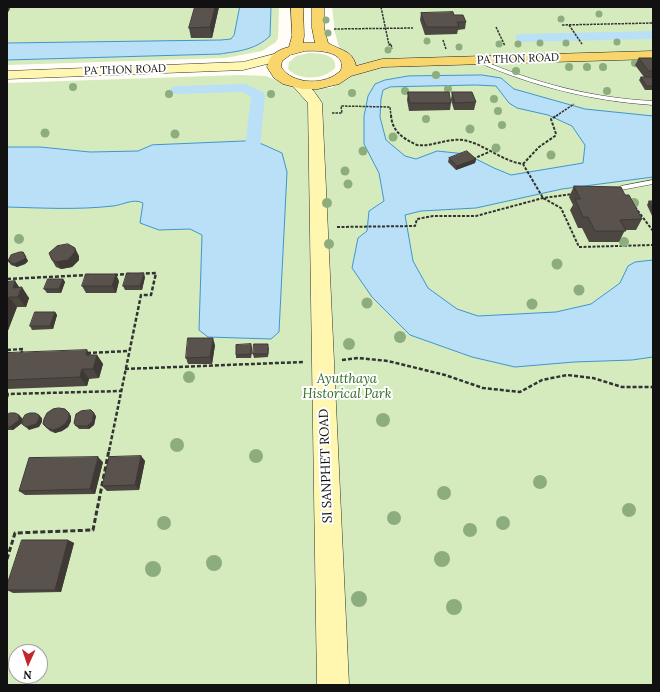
<!DOCTYPE html>
<html>
<head>
<meta charset="utf-8">
<style>
  body { margin:0 }
  #map { position:relative; width:660px; height:692px; overflow:hidden; background:#fffdf5; font-family:Lora,serif }
  canvas { display:block }
  .frame { position:absolute; inset:0; border:8px solid #111; pointer-events:none }
  .north { position:absolute; left:8px; top:644px; width:40px; height:40px; box-sizing:border-box; background:#fff; border:1px solid #a0a0a0; border-radius:50%; rotate:183deg; font-size:11px; font-weight:700; line-height:16px; text-align:center; color:#111 }
  .north::after { content:''; display:block; margin:auto; width:14px; height:18px; background:#c4262e; clip-path:polygon(50% 0,100% 100%,50% 72%,0 100%) }
</style>
</head>
<body>
<div id="map">
<canvas width="660" height="692"></canvas>
<div class="frame"></div>
<div class="north">N</div>
</div>
<script>
const ctx = document.querySelector('canvas').getContext('2d');
ctx.lineJoin = 'round';
function fillPath(path, color) {
  ctx.fillStyle = color;
  ctx.fill(path, 'evenodd');
}
function trace(path, color, width, dash) {
  ctx.strokeStyle = color;
  ctx.lineWidth = width;
  ctx.lineCap = dash ? 'butt' : 'round';
  ctx.setLineDash(dash || []);
  ctx.stroke(path);
}
function label(font, color, halo, rows, align = 'center') {
  ctx.font = font + ' Lora,serif';
  ctx.lineWidth = 4;
  ctx.setLineDash([]);
  ctx.textBaseline = 'middle';
  ctx.strokeStyle = halo;
  ctx.fillStyle = color;
  for (const [text, x, y, turn = 0] of rows) {
    ctx.save();
    ctx.translate(x, y);
    ctx.rotate((+turn || 0) * Math.PI / 180);
    ctx.textAlign = isNaN(turn) ? turn : align;
    if (halo) ctx.strokeText(text, 0, 0);
    ctx.fillText(text, 0, 0);
    ctx.restore();
  }
}
fillPath(new Path2D(`
  M7,7H279L278,38L276,42L262,51L225,58L7,65Z
  M332,7H653V685H7V83L240,75L266,76L294,88H331L355,74L353,57L339,47L335,33ZM16,652H40V676H16Z
  M309,53C318,53 338,54 335,68C324,80 299,81 288,69L289,62L296,56Z`), '#d5ebbd');
const water = new Path2D(`
  M240,7H271L270,36C255,50 239,51 220,54L7,60V43L221,40L231,39L234,35Z
  M482,75L501,78L514,89L585,109L653,116V177L562,189L476,208L421,211L405,215L413,261L428,288L457,309L478,316L556,312L591,304L620,283L628,266L635,262L653,260V357L632,360L574,362L515,367L472,357L410,335L372,297L352,268L358,238L367,231L369,211L384,201L379,173L364,144V116L368,96L375,84L385,80L408,76ZM476,85L496,86L509,103L517,108L548,115L572,126L585,145L583,163L511,175L494,168L466,154L437,151L416,159L405,156L386,140L380,117L381,99L383,90L390,87Z
  M246,141L262,144L282,153L287,172L279,332L271,339L208,337L199,330L202,235L190,229L159,230L140,223L143,203C133,198 123,205 113,206C78,210 42,208 7,207V147H40L90,152L138,151L152,145Z`);
fillPath(water, '#b9e0f7');
trace(water, '#3f96cf', 1);
fillPath(new Path2D(`
  M653,31V39L521,42L517,41L515,38L517,35L521,34Z
  M245,84L263,92L265,95L258,171L256,175L250,176L244,175L242,171L251,97L242,92L177,94L172,93L170,90L172,87L177,86Z`), '#b9e0f7');
const lane = new Path2D(`
  M475,59H479C535,83 592,98 653,101V105C591,101 532,86 475,61Z
  M653,180V184L621,190L618,188L621,186Z`);
const secondary = new Path2D(`
  M278,53L283,54L285,57L283,60L243,70L7,79V71L243,62Z
  M298,80C309,82 316,94 322,103L349,685H317L308,103L291,84L293,81Z`);
const primary = new Path2D(`
  M291,7H303L304,36L303,43H315L312,28V7H324V28L328,43C339,50 353,50 356,66L382,59L653,51V59L383,67L351,76L339,84L318,89H302L283,84L274,78L267,67C269,55 277,50 289,47L292,36ZM305,51C317,50 347,51 341,70C327,86 292,85 281,67L282,61L290,55Z`);
trace(lane, '#444', 1);
trace(secondary, '#333', 1);
trace(primary, '#222', 1);
trace(new Path2D(`
  M381,7L389,45L391,44L392,49
  M562,25L653,23
  M569,25L582,44
  M496,27L505,46
  M334,29L413,28
  M443,40L446,49
  M332,113H342L341,106L390,107L391,116
  M556,116L574,104`), '#333', 1.5, [2.5, 1]);
trace(new Path2D(`
  M391,115C392,131 402,138 417,145C432,147 447,138 463,140C485,144 501,161 523,164L543,198L561,208L579,247L653,245
  M473,159L489,152
  M523,164L539,147L555,136L556,134L551,119L558,115
  M635,207L653,231
  M337,227L415,226L417,219L433,216H476L543,198L573,194`), '#333', 2, [3, 1.5]);
trace(new Path2D(`
  M114,275L129,274
  M7,279L89,275
  M7,350L23,349L21,354
  M87,353L129,351
  M342,360L358,358L388,361L445,375L483,388L520,392L542,380L567,375L593,378L622,387H653
  M125,369L303,362
  M7,397L8,394L121,391
  M109,451L141,295H151L156,273L138,274`), '#333', 2.5, [4, 2]);
trace(new Path2D(`
  M7,559L15,533L93,530L109,450`), '#333', 3, [5, 2.5]);
fillPath(lane, '#fff');
fillPath(secondary, '#fff6b0');
fillPath(primary, '#f9d66b');
ctx.fillStyle = '#8dad7f';
for (const [x, y, r] of [
  [599,14,3.5],
  [561,19,3.5],
  [326,20,3.5],
  [328,33,3.5],
  [427,41,3.5],
  [617,42,3.5],
  [540,43,3.5],
  [566,43,3.5],
  [499,44,3.5],
  [518,44,3.5],
  [459,47,3.5],
  [388,50,3.5],
  [635,63,4],
  [569,67,4],
  [587,67,4],
  [603,67,4],
  [516,71,4],
  [436,75,4],
  [73,87,4],
  [448,89,4],
  [405,91,4],
  [607,91,4],
  [352,93,4],
  [169,94,4],
  [271,94,4],
  [494,99,4],
  [498,111,4],
  [426,119,4],
  [502,125,4],
  [470,129,4.5],
  [45,133,4.5],
  [175,134,4.5],
  [393,137,4.5],
  [496,148,4.5],
  [363,151,4.5],
  [551,155,4.5],
  [345,171,4.5],
  [348,184,4.5],
  [327,203,5],
  [634,203,5],
  [19,239,5],
  [624,242,5],
  [329,244,5],
  [557,264,5.5],
  [579,290,5.5],
  [367,303,5.5],
  [532,304,5.5],
  [400,337,6],
  [349,344,6],
  [189,377,6],
  [383,420,7],
  [177,445,7],
  [256,456,7],
  [540,482,7],
  [444,493,7],
  [629,510,7],
  [394,518,7],
  [164,523,7],
  [503,523,7],
  [470,530,7],
  [442,559,8],
  [214,563,8],
  [153,569,8],
  [359,599,8],
  [454,607,8]
]) {
  ctx.beginPath();
  ctx.arc(x, y, r, 0, 2 * Math.PI);
  ctx.fill();
}
fillPath(new Path2D(`
  M195,7H219L212,38H191L189,28Z
  M406,7H437V8H406Z
  M421,13L454,15L466,22L465,29L458,30L457,34L425,35L420,20Z
  M639,58H653V90H645L639,80L641,77H644L635,65Z
  M408,92L451,103L450,110L409,111L407,100Z
  M452,92L476,102L474,110H454L451,100Z
  M449,158L476,159L475,163L456,170L448,162Z
  M574,186L625,195L642,219L636,230H625L619,242H589L582,228H578L570,210L573,205L569,197Z
  M649,201H653V218L647,205Z
  M23,252L28,261L25,264L17,267L11,265L8,261Z
  M79,256V260L72,267L61,269L56,267L52,260Z
  M145,277L142,290H125L123,286Z
  M63,279L65,282L61,293H47L44,289Z
  M15,281L19,287L29,298L26,307H17L7,333V282Z
  M119,281L116,293H86L82,286Z
  M55,312L57,315L53,329L32,330L30,326Z
  M215,345L212,364H188L186,358Z
  M269,347L268,357L254,358L253,354Z
  M252,348L251,358H236V355Z
  M7,353L97,355L103,364L99,378L89,379L87,386L7,389Z
  M7,415L22,418V423L13,430H8L7,429Z
  M71,416V421L68,427L62,431L55,433L50,431L47,428Z
  M96,416L94,425L89,429H79L74,423Z
  M141,456L145,461L139,490L107,491L102,486Z
  M103,462L95,494L25,495L19,491Z
  M68,540L74,543L61,592L13,593L7,590V585Z`), '#4d4742');
fillPath(new Path2D(`
  M7,7H9L10,9L7,14Z
  M215,7H219L212,38L210,27Z
  M476,159L475,163L456,170L457,166Z
  M75,248L79,256V260L72,267L61,269L56,262Z
  M23,252L28,261L25,264L17,267L14,264Z
  M144,273L145,277L142,290L140,286Z
  M116,274L119,281L116,293L112,286Z
  M63,279L65,282L61,293L59,289Z
  M15,281L21,290L22,287L29,298L26,307L18,297L13,288Z
  M9,297L17,307L7,333V302Z
  M55,312L57,315L53,329L50,326Z
  M213,338L215,345L212,364L210,357Z
  M251,344L252,348L251,358Z
  M87,350L94,360L86,355Z
  M97,355L103,364L99,378L93,369Z
  M82,369L89,379L87,386L80,377Z
  M69,413L71,416V421L68,427L62,431L55,433L53,430Z
  M94,413L96,416L94,425L89,429L87,426Z
  M19,415L22,418V423L13,430L10,427Z
  M39,415L42,418V422L39,427L29,430L26,427Z
  M141,456L145,461L139,490L135,485Z
  M98,457L103,462L95,494L90,489Z
  M68,540L74,543L61,592L55,590Z`), '#3f3936');
const building = new Path2D(`
  M195,7H215L210,27L189,28Z
  M453,12L454,15H463L466,22H457L459,27H426L421,13Z
  M639,58H653V71H649Z
  M641,77H653V86H647Z
  M408,92H449L451,103H410Z
  M452,92H472L476,102L455,103Z
  M467,151L476,159L457,166L449,158Z
  M574,186L621,187L625,195H629L642,219L620,220L626,231H595L588,217H583L575,199H580Z
  M649,201H653V209Z
  M68,244L75,248V252L68,260L56,262L52,260L49,253L57,246Z
  M20,252H23L26,257L23,260L14,264L8,261L11,255Z
  M127,273H144L140,286H123Z
  M86,274H116L112,286H82Z
  M48,279H63L59,289H44Z
  M15,281L13,288L22,287L18,297H9L7,302V282Z
  M35,312H55L50,326H30Z
  M188,338H213L210,357L186,358Z
  M251,344V354L236,355V345Z
  M254,344H268V354H253Z
  M87,350L86,355H97L93,369H82L80,377L7,380V353Z
  M59,408L65,409L69,413V418L65,424L59,428L53,430L47,428L43,424L44,419L47,413L53,409Z
  M91,410L94,413L92,422L87,426H76L74,423L76,414L81,411Z
  M10,413H15L19,415V420L10,427H7V415Z
  M30,413H35L39,415V419L36,424L26,427L22,424V420L25,415Z
  M141,456L135,485L102,486L109,457Z
  M98,457L90,489L19,491L29,458Z
  M22,540H68L55,590H7V585Z`);
fillPath(building, '#5a524d');
trace(building, '#3f3936', 1);
label('11px', '#111', '#fff', [
  ["PA THON ROAD",518,59,-2],
  ["PA THON ROAD",125,70,-2]
]);
label('italic 13px', '#2f6b1f', '#fff', [
  ["Ayutthaya",347,379],
  ["Historical Park",347,394]
]);
label('13px', '#111', '#fff', [
  ["SI SANPHET ROAD",326,466,-92]
]);
</script>
</body>
</html>
